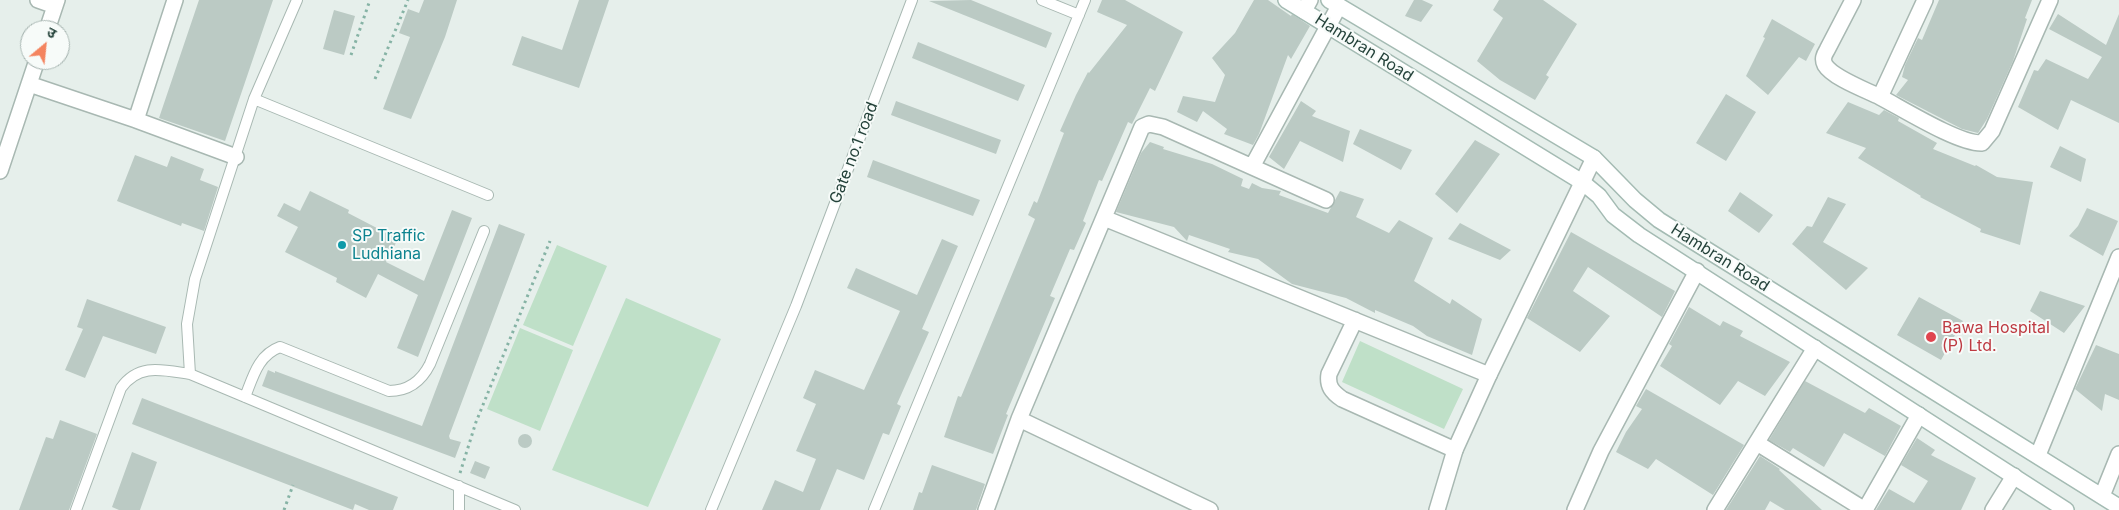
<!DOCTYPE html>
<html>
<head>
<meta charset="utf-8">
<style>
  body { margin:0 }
  #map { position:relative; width:2119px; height:510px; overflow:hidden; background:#e6efeb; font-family:Inter,"Noto Sans Devanagari",sans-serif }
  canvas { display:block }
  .north { position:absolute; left:20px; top:20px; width:50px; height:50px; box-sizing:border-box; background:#f7fbf9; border:1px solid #a3b1ad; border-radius:50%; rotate:28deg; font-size:14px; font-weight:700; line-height:20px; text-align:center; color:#24423a }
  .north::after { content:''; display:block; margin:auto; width:18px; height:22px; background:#f4845f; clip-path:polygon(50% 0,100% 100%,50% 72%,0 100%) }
</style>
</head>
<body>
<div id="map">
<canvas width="2119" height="510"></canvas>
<div class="north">उ</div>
</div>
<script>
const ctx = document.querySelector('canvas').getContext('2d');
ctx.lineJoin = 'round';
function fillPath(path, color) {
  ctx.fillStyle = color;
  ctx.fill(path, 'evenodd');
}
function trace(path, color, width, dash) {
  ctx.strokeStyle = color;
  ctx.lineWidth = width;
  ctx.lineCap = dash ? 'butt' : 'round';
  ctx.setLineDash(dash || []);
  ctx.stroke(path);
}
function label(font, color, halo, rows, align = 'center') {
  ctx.font = font + ' Inter,sans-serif';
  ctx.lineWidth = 4;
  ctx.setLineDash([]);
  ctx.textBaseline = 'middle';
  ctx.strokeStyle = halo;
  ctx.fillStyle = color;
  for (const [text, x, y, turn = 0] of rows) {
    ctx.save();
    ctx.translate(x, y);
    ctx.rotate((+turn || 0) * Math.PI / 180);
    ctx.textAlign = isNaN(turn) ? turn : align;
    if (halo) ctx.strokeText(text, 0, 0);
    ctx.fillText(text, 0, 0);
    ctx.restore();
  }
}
fillPath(new Path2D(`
  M557,245L607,266L573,346L523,325Z
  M626,298L721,339L648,507L552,470Z
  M520,328L573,350L540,431L487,409Z
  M1360,341L1463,389L1444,429L1342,382Z`), '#bfe0c8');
fillPath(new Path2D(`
  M199,0H273L225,141L159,118Z
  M424,0H457L445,37L411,119L383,109L410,37L399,33L408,9L419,13Z
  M579,0H609L579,88L512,65L522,36L562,50Z
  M971,0L1052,33L1046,48L929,1Z
  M1102,0H1125L1183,32L1155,91L1150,88L1132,124L1128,122L1102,181L1099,180L1083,221L1086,223L1074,250L1070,249L1050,296L1055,298L1006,414L1008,415L993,454L944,437L958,396L961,397L1035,219L1028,215L1034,201L1037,203L1064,133L1060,131L1076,95L1088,72L1089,73L1127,25L1097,12Z
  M1254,0H1268L1291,16L1292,14L1310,26L1291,59L1288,55L1259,134L1253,145L1224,134L1227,129L1203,111L1197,122L1177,112L1183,96L1215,102L1225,75L1212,58L1235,33Z
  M1414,0H1422L1433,5L1421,22L1405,16Z
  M1499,0H1543L1577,24L1546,75L1549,77L1535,100L1500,80L1477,61L1503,18L1493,10Z
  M1939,0H2032L2025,18L2027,19L2013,61L1987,119L1978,133L1962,129L1896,95L1908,80L1902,77L1905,65L1918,38L1922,40Z
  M334,10L355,16L344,55L323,49Z
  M2058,14L2106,45L2119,14V123L2071,100L2058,130L2018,107L2034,70L2038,71L2046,59L2088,79L2102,57L2049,29Z
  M1772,19L1815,44L1806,61L1799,57L1768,95L1746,76L1765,38L1763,37Z
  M918,42L1025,85L1018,101L912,58Z
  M1726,94L1756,112L1726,161L1696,143Z
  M896,101L1001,140L996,154L891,115Z
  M1301,101L1316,111L1312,116L1350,131L1343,162L1300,141L1284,169L1269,157Z
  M1848,102L1879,115L1884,110L1899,118L1898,121L1937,143L1933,149L1975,166L1976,165L1997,177L2033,182L2020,245L1980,232L1981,229L1920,197L1921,196L1858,158L1866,148L1826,133Z
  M1360,129L1412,150L1401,170L1353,144Z
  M1475,140L1500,154L1457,213L1435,194Z
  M1150,142L1164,147L1163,149L1212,164L1243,179L1241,186L1249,189L1252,183L1262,188L1281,191L1279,195L1328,213L1340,191L1364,199L1356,217L1389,233L1399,220L1433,238L1414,281L1450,304L1452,299L1482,319L1472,355L1427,336L1413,326L1375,310V313L1346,298L1292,284L1258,259L1228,252L1230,249L1189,235L1187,241L1174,227L1116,212L1141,153Z
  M2060,146L2086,159L2081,182L2050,167Z
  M135,155L167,167L171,156L204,169L200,180L218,187L204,231L182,223L181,226L117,201Z
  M873,160L980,200L973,216L867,177Z
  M310,191L349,210L348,213L398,239L386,262L424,281L452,210L472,218L418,357L397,348L418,295L378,274L366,298L336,282L337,278L285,252L298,227L277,216L284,203L300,211Z
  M1740,192L1773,215L1759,233L1728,211Z
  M1828,197L1846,204L1823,242L1868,268L1846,290L1792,244L1807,226L1812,227Z
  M2087,208L2118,221L2103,256L2069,236L2078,226Z
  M1460,223L1511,250L1500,260L1448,239Z
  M499,224L525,234L449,436L450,439L461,442L455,458L262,386L268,370L275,373V371L422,426Z
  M1571,232L1675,291L1662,317L1588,267L1573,291L1610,316L1580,352L1527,318Z
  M942,239L958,246L922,329L929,332L897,404L901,406L889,435L883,433L864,480L837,469L820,510H762L775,480L803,492L816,459L796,451L816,404L803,398L815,370L864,390L900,311L847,288L856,268L917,295Z
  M2040,291L2085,306L2064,333L2030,311Z
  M1919,297L1963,321L1941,360L1897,335Z
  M87,299L166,327L156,354L103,336L85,378L65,370L83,329L77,327Z
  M1689,307L1720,326L1723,321L1743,331L1740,336L1790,362L1765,396L1738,381L1720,405L1660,366L1672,346L1669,344Z
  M2096,345L2119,354V400L2105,394L2102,411L2075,389Z
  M1805,381L1865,413L1869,408L1901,426L1885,456L1844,433L1824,467L1793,448L1790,452L1769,440Z
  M1646,389L1744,445L1713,495L1656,459L1648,469L1616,452L1626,432L1642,409L1636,406Z
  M142,398L398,497L393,510H369L355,504L353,510L132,424Z
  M60,420L97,434L69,510H19L46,437L53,439Z
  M518 441a7 7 0 1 1 14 0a7 7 0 1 1-14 0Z
  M1917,438L1935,450L1931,455L1976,478L1961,510H1876L1889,489L1914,503L1928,481L1901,465Z
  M132,452L157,462L140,510H119L112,507Z
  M1760,456L1780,469L1779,470L1822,510H1785L1770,501L1765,510H1726Z
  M475,461L490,467L485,479L470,473Z
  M932,465L985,484L976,510H913L919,492L922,493Z`), '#bbcac4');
const service = new Path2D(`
  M1042,0L1079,15
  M254,99L488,195
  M190,374L187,324L195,279L254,99L297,0
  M245,397C253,377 258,355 280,347L389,391C408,391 421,382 430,364L484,231
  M459,486V510
  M76,510L121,388C139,363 162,370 190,374L515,510
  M711,510L796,306L912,0
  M874,510L1085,0`);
const minor = new Path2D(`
  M38,0L55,6
  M1853,0L1827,50C1824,55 1822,59 1825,65C1833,78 1866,90 1880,97
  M1925,0L1880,97C1903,109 1959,144 1982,143L1992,131L2050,0
  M1304,11L1310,0
  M47,30L57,0
  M29,84L136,120L175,0
  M136,120L236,157
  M1253,165L1339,6
  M0,171L37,60
  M1104,218L1489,375
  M1355,320L1329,374C1327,386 1332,392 1342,399L1455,450
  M1019,419L1210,510
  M1757,443L1865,510
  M2038,455L2119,257
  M2102,496L2119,454
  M986,510L1019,419L1142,127L1149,124L1163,127L1326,200
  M1575,510L1601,451L1697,271
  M1715,510L1815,348
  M1865,510L1919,415
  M1993,510L2014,476`);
const tertiary = new Path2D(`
  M1437,510L1455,450L1489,375L1594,158`);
const secondary = new Path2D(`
  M1286,0L1582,182L1599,196L1613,215L1639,235L2066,510
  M1329,0L1594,158L1635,200L1659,220L2119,507`);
trace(service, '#a8b8b2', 12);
trace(minor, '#a8b8b2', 18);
trace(tertiary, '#a8b8b2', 18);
trace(secondary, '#a4bbb3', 18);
trace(new Path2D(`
  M351,55L370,0
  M375,79L408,0
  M460,473L476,422L550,241
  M284,510L293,485`), '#86b3a5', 3, [2.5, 4]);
trace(service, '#fff', 10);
trace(minor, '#fff', 15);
trace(tertiary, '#fff', 15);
trace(secondary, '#fff', 15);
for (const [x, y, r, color] of [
  [342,245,5,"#0f9aa8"],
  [1931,337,6,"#e0444e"]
]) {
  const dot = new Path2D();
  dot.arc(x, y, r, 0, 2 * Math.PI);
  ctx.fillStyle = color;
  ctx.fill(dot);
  trace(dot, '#f7fbf9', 2);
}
label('16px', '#24423a', '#f7fbf9', [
  ["Hambran Road",1364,48,32],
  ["Gate no.1 road",854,153,-69],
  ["Hambran Road",1720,258,32]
]);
label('16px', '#0d838f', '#f7fbf9', [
  ["SP Traffic",352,236],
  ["Ludhiana",352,254]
], 'left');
label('16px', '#be3a42', '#f7fbf9', [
  ["Bawa Hospital",1942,328],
  ["(P) Ltd.",1942,346]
], 'left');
</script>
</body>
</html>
